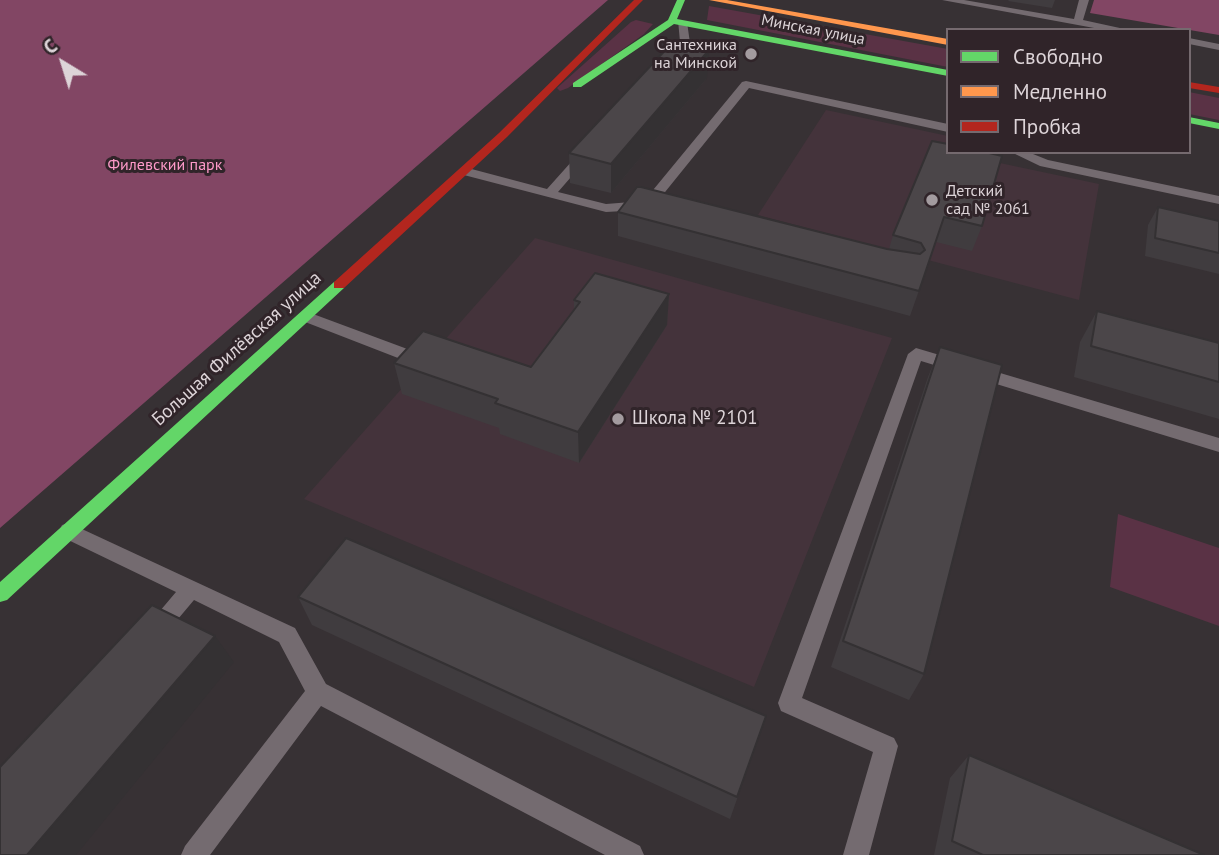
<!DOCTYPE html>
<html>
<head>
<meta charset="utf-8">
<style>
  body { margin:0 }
  #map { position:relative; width:1219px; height:855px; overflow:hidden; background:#373134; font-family:"PT Sans",sans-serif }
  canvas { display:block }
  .legend { position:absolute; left:946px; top:28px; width:245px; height:126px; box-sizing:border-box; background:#302429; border:2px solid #756a6f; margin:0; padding:9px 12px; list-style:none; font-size:21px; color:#ddd4d8 }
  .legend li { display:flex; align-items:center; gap:14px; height:35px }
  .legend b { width:35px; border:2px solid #756a6f }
  .north { position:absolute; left:28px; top:28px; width:70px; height:70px; -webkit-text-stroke:5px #302429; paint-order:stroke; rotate:322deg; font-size:19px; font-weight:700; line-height:28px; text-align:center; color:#ddd4d8 }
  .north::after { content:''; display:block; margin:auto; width:24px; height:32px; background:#ddd4d8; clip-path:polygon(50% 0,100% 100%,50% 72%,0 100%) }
</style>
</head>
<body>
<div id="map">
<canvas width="1219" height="855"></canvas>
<ul class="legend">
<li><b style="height:9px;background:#63d668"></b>Свободно</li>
<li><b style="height:9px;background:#ff974d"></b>Медленно</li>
<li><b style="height:9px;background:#b3261e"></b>Пробка</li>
</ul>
<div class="north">С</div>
</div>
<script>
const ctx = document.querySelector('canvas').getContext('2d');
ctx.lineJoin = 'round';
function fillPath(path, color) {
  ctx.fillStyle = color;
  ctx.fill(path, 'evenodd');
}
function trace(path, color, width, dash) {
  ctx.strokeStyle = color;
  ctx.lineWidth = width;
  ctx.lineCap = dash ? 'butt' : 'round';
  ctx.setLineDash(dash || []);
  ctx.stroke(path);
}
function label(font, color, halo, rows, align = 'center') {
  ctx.font = font + ' "PT Sans",sans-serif';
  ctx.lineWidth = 6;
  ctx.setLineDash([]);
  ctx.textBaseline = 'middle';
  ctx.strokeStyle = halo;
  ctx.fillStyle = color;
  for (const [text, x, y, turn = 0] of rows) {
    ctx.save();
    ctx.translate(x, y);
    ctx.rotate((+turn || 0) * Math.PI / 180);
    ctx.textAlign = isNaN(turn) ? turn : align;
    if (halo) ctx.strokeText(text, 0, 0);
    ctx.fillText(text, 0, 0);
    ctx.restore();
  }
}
fillPath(new Path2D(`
  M826,110L948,136V152L1099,184L1079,300L758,215Z
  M535,238L892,338L754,687L304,499Z`), '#44333b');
fillPath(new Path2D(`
  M709,6L948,49V67L707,20Z
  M636,20L653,24L644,34L568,88L560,91L557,88L631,22Z
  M1189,92L1219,98V120L1189,114Z
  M1118,514L1219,548V626L1110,587Z`), '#5a3245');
fillPath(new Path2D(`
  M0,0H608L0,528Z
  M1094,0H1219V35L1090,13Z`), '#824664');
fillPath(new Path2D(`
  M942,0H964L1074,19L1079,0H1089L1083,20L1129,30H1105Z
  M678,20L687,22L690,43L671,64H663V60L680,42Z
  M1189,38L1219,44V50L1189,44Z
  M746,81L948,124V132L749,88L657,202L662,206L660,209L606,212L460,174L458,171L464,167L547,189L581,151L585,150L591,154L558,192L606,204L644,201L742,82Z
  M1011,152H1028L1048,160L1219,196V204L1040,166Z
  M305,311L410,350L412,354L404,360L398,358L300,320L297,316Z
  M916,348L1219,438V452L921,361L802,698L894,738L898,746L869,855H843L873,752L781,711L778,703L908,354Z
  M69,523L295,628L326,684L640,846L644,855H605L321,706L210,855H181L185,846L305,691L279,642L194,600L162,638L154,641L146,638L143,631L176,592L62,537L59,531L62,525Z`), '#746b70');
fillPath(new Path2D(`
  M677,0H685L677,19L948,70V76L674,24L581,87H573V83L668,20Z
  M1189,117L1219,123V129L1189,123Z
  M339,281L344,282V288L7,600L0,602V582L334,282Z`), '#63d668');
fillPath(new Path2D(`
  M709,0H727L948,39V45Z`), '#ff974d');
fillPath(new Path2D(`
  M634,0H643L507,137L344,288H334V282L499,133Z
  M1189,82L1219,87V93L1189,88Z`), '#b3261e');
fillPath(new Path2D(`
  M1009,0H1055L1052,8L1008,1Z
  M707,78L611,193L570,183L569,153Z
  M932,141L982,226L972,251L936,242L910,316L618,236V212L889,249L893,235Z
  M1158,207L1219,221V274L1145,256L1148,225Z
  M669,294L667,325L579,463L500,434L499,428L402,394L394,363L531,367L574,310V300Z
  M1097,311L1219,343V419L1074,377L1080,342Z
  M940,347L924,674L909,700L831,667L928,377Z
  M298,597L766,716L730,819L312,625Z
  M969,755L1204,855H934L950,778Z`), '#403c3f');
fillPath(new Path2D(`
  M709,50L707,78L611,193V164Z
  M669,294L667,325L579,463L578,432Z
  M215,636L234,662L76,855H27Z`), '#343133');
const building = new Path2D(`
  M672,43L709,50L611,164L569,153Z
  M932,141L948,144V152H985L1002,156L982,226L944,217L919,291L618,212L637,187H641L887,249L920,254L925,250L921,243L893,235Z
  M1158,207L1219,221V253L1155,238Z
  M595,273L669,294L578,432L495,403L498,399L394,363L423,331L531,367L580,302L574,300Z
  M1097,311L1219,343V382L1091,346Z
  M940,347L1002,365L924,674L843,641Z
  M346,538L766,716L737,797L298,597Z
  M152,605L215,636L27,855H0V767Z
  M969,755L1204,855H983L952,841Z`);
fillPath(building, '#4b4649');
trace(building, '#343133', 2);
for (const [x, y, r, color] of [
  [751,54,7,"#a39b9f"],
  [932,200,7,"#a39b9f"],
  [618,419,7,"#a39b9f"]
]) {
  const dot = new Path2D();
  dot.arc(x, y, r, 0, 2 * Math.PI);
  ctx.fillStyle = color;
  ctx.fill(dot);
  trace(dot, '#302429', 2.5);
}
label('16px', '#ddd4d8', '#302429', [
  ["Минская улица",813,30,11]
]);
label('16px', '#ddd4d8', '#302429', [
  ["Сантехника",737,45],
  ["на Минской",737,63],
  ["Детский",946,191,"left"],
  ["сад № 2061",946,209,"left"]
], 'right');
label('16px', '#fe9ac9', '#302429', [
  ["Филевский парк",165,165]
]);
label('19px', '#ddd4d8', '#302429', [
  ["Большая Филёвская улица",237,349,-42]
]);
label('19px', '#ddd4d8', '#302429', [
  ["Школа № 2101",632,419]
], 'left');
</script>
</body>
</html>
